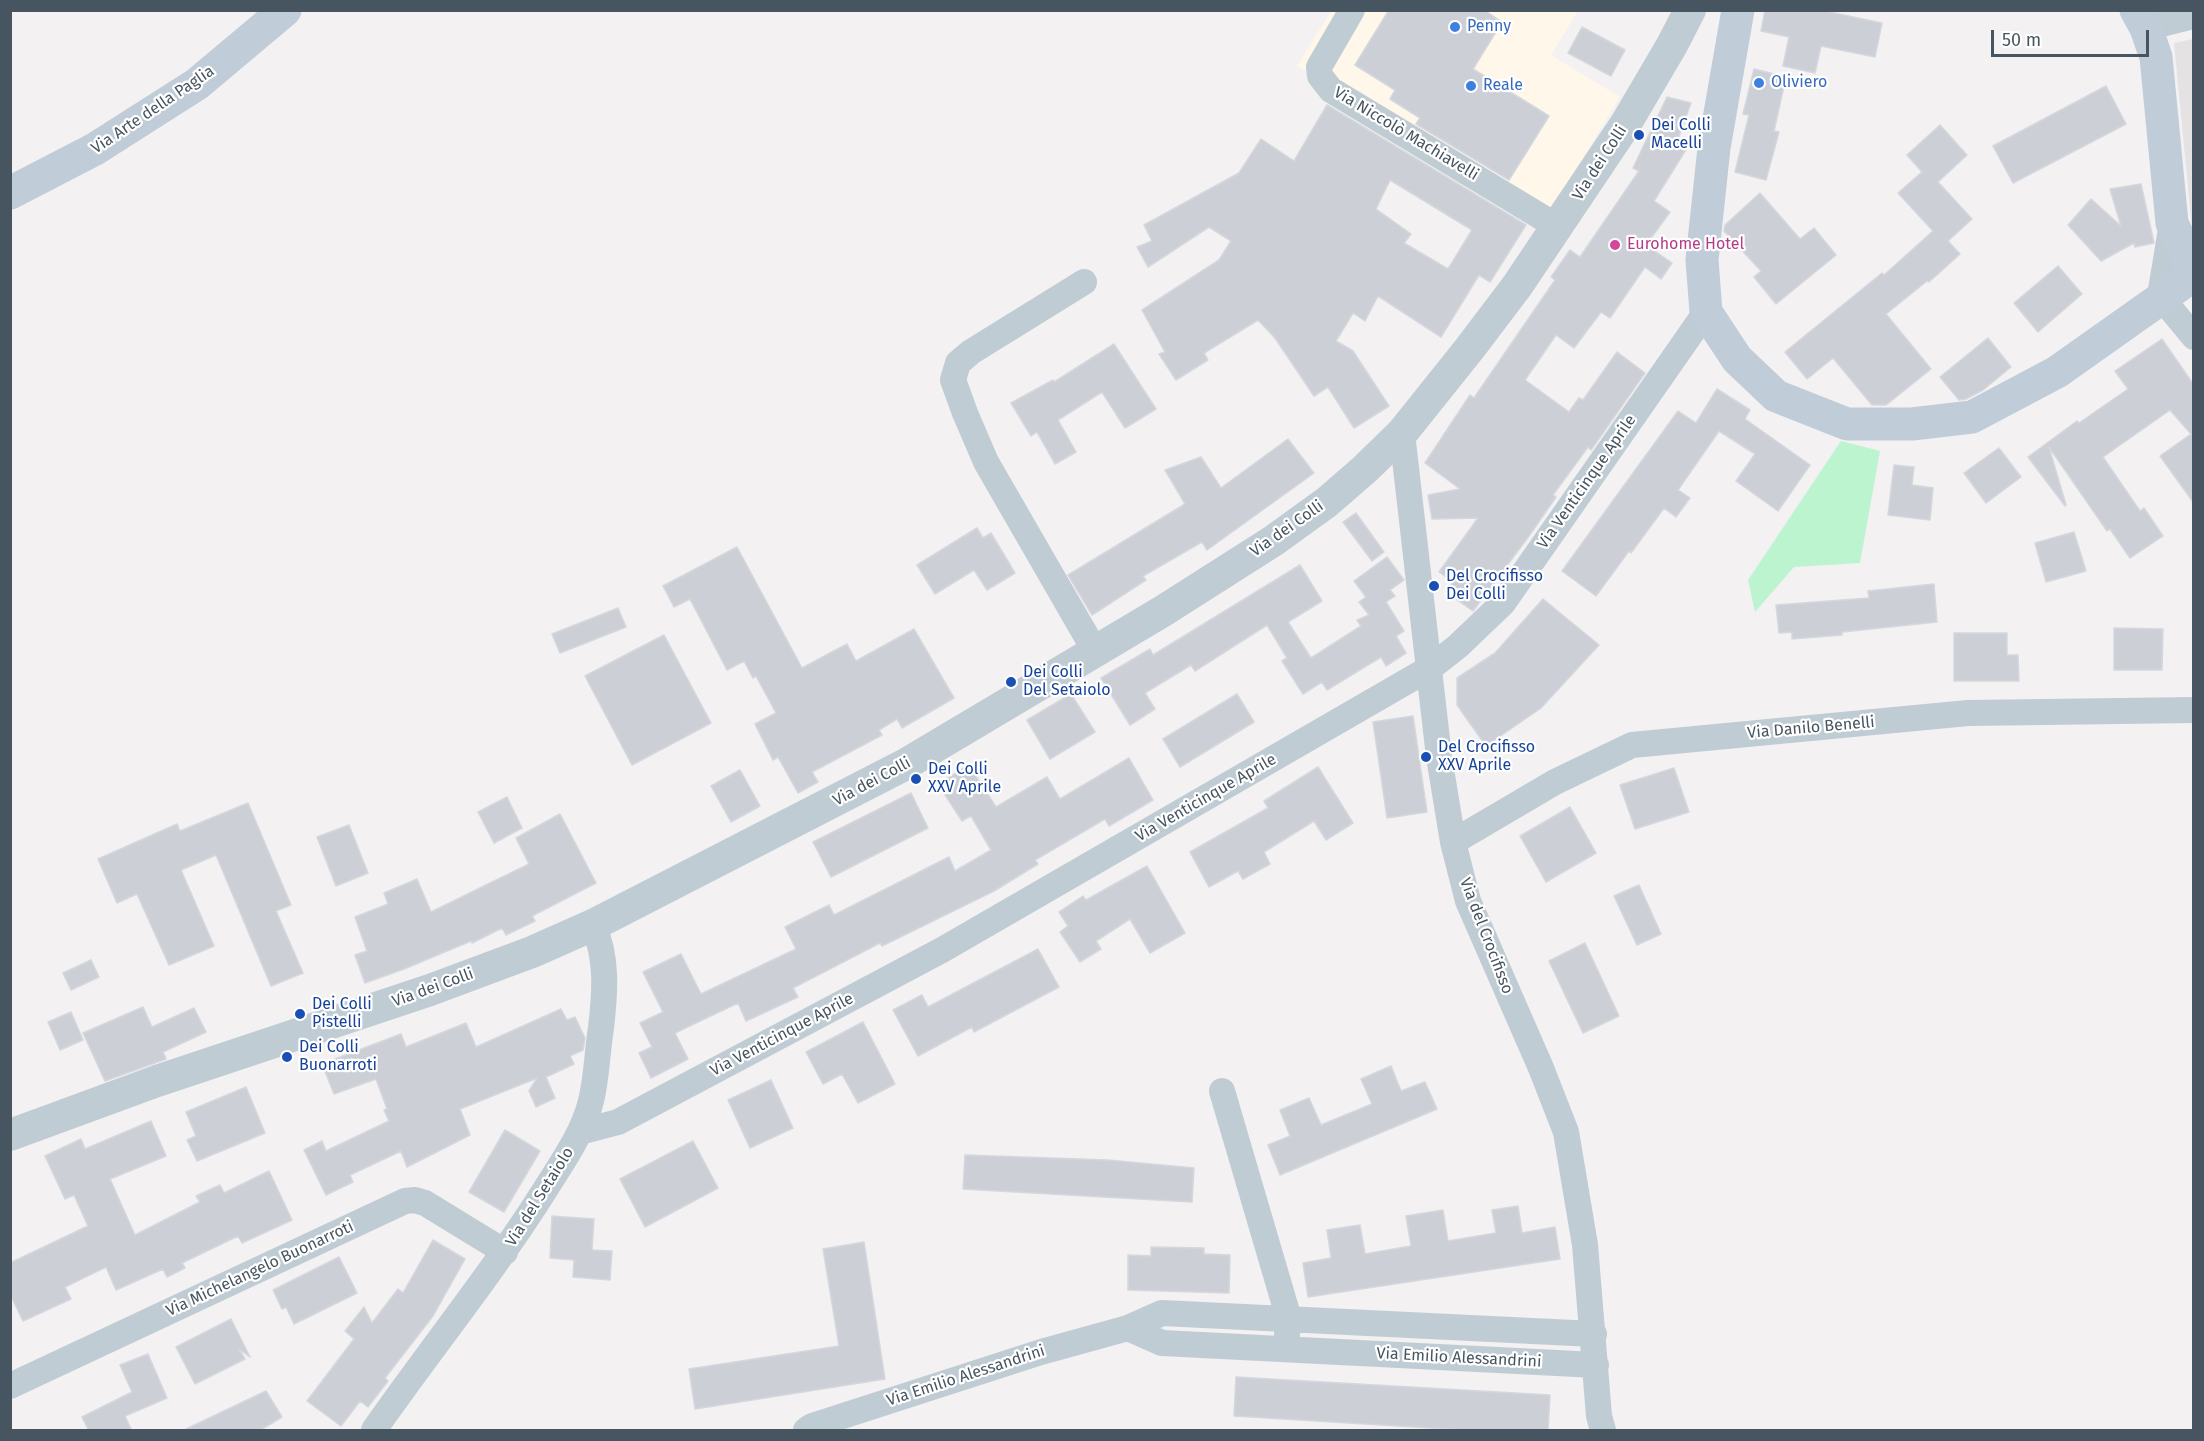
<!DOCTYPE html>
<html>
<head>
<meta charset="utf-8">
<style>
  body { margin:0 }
  #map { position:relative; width:2204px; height:1441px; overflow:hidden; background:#f3f1f1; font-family:"Fira Sans",sans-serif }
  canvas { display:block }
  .frame { position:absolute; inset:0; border:12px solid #475560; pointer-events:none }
  .scale { position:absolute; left:1991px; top:30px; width:158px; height:27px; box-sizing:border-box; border:3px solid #475560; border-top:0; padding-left:8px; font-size:18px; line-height:21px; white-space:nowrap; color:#475560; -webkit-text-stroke:4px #fff; paint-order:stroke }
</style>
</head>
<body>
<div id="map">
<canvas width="2204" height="1441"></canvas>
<div class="frame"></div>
<div class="scale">50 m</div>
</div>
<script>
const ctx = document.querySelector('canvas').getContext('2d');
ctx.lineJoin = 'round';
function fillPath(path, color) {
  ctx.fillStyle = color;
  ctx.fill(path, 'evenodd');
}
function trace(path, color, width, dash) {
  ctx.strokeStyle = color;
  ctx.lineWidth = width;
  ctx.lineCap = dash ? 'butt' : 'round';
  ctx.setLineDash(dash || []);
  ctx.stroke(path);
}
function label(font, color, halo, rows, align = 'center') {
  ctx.font = font + ' "Fira Sans",sans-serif';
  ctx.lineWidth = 4.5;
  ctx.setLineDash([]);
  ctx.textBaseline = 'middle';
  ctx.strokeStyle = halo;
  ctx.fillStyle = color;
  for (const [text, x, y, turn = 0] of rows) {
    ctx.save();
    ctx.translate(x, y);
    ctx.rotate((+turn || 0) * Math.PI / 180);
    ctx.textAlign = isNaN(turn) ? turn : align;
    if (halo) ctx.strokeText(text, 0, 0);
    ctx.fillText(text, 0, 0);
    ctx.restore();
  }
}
fillPath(new Path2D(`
  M1331,11H1578L1551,55L1620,97L1548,215L1297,66Z`), '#fef7ea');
fillPath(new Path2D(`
  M2193,39V239L2174,43Z`), '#e4e2e3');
fillPath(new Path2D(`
  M1841,441L1880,451L1860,563L1794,567L1755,612L1748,580Z`), '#bcf4d0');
const building = new Path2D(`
  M1389,10H1484L1502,22L1473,69L1549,116L1509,180L1416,124L1420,118L1390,99L1395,90L1355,65Z
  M1765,10H1829V12L1882,23L1875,57L1821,46L1815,73L1783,66L1789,37L1761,31Z
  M1582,27L1625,50L1611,76L1568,53Z
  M1754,69L1786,77L1774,131L1779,132L1766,180L1735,172L1749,115L1743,114Z
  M2106,86L2126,124L2013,183L1993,146Z
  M1667,97L1691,103L1678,139L1687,148L1654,201L1670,212L1646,245L1672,263L1661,279L1645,267L1610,318L1601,312L1574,348L1556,335L1525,380L1569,412L1579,398L1583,400L1617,352L1645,373L1591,450L1588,447L1553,495L1556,497L1529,536L1473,611L1446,592L1453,582L1439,572L1478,518L1432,519L1428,495L1460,489L1425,463L1470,395L1474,398L1555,280L1551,277L1570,250L1580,257L1639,171L1633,168Z
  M1327,105L1526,225L1490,282L1479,275L1441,337L1378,296L1365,321L1353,313L1336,341L1353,351L1389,406L1354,428L1328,387L1314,396L1275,338L1258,320L1204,353L1208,360L1176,380L1159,354L1165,352L1142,310L1219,260L1231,241L1209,227L1148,267L1137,247L1152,241L1144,225L1239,173L1261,139L1294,161ZM1390,180L1472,230L1448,269L1404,243L1411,234L1376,209Z
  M1940,125L1967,155L1938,182L1972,219L1948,241L1960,254L1929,282L1927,281L1886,314L1931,369L1886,405H1872L1833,358L1807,379L1785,352L1882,273L1884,275L1933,231L1898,193L1922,172L1907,155Z
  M2141,184L2154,243L2135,247L2134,243L2101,261L2068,225L2091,199L2121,226L2110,189Z
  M1760,193L1800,239L1814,228L1836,255L1776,304L1754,277L1761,271L1724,231L1725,225Z
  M2058,266L2082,294L2038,332L2014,303Z
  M1988,338L2011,367L1983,390L1966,399L1959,400L1940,377Z
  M2162,339L2193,384V502L2160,456L2191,434L2170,410L2103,457L2140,511L2144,508L2163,536L2130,558L2110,529L2107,531L2049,447L2066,505L2065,506L2028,457L2077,421L2079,423L2128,389L2115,371Z
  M1114,344L1156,409L1125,428L1102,392L1058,420L1076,452L1055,464L1037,432L1031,436L1011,403L1053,380L1054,382Z
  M1717,389L1750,410L1745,419L1810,465L1778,511L1736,481L1755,454L1719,431L1678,490L1690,498L1676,517L1664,508L1631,553L1629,551L1596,596L1562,571L1678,411L1696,423Z
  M1288,439L1314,473L1207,550L1202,542L1143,576L1146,580L1092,615L1068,575L1185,504L1165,470L1201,457L1221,488Z
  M1999,448L2021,477L1986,503L1964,473Z
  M1894,465L1914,467L1912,485L1933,488L1930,520L1888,515Z
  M1356,513L1384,552L1372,561L1343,522Z
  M977,528L983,538L991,533L1015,573L987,590L974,570L935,594L917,565Z
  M2074,532L2086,571L2046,582L2035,543Z
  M737,547L802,668L847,644L856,661L914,629L954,698L902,728L897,719L879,730L882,735L812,772L818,782L798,793L778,757L773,760L755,724L776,713L756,676L753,678L744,661L727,670L690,599L674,607L663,586Z
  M1387,557L1404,580L1390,590L1395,596L1386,602L1404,631L1396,636L1406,653L1386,666L1381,657L1327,690L1322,682L1303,694L1282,661L1287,658L1267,625L1195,671L1191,665L1145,693L1155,709L1130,725L1101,678L1150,649L1153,655L1300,565L1322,601L1288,622L1311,658L1361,626L1357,620L1369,615L1359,602L1366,597L1354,581Z
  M1934,584L1937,622L1842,632V635L1792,639V632L1779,633L1776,605L1869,598L1868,591Z
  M1543,599L1599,645L1541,708L1486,746L1457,705V678L1495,653Z
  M618,608L626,627L560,653L552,634Z
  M2114,628L2163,629L2162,670H2114Z
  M1954,633H2007V655H2018L2019,681H1954Z
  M664,635L711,723L632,765L585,676Z
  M1071,694L1095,732L1050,759L1027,720Z
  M1237,694L1254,722L1180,767L1163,739Z
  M1413,716L1427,812L1387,818L1373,722Z
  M1129,758L1153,800L1109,826L1105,819L1035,860L1038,864L994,891L882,946L880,943L793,988L798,997L746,1021L738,1003L675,1033L688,1059L651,1078L639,1053L652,1047L640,1023L663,1012L643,972L681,954L701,994L796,949L785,927L829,905L834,915L949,857L955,871L991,850L971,816L962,821L938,784L969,765L996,807L1047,777L1060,799Z
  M1318,767L1353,823L1326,840L1314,821L1264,852L1270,864L1243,879L1238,871L1209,887L1190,852L1268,808L1264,801Z
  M1674,768L1689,812L1635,829L1620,785Z
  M740,770L760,806L731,822L711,786Z
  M911,793L928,828L831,877L813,842Z
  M507,797L522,828L494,843L478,812Z
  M248,803L291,905L276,911L303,973L271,986L216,855L181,870L214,946L169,965L137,894L117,903L98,859L177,824L180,831Z
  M1570,807L1596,853L1546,882L1520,836Z
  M560,814L596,883L532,916L535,921L506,935L502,928L472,943L471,941L404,969L365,983L355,955L367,951L355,917L388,904L384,893L417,879L431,912L529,864L516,838Z
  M349,825L368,873L336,886L317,837Z
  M1147,866L1185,933L1150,953L1130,919L1096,941L1101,949L1080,962L1060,932L1068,926L1059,912L1083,896L1086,900Z
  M1639,885L1661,934L1637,945L1614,896Z
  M1585,943L1619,1016L1583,1033L1549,961Z
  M1038,949L1059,987L974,1032L972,1027L918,1056L893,1010L922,995L928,1007Z
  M91,960L99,977L71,990L63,973Z
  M143,1007L152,1027L194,1008L206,1032L163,1052L166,1059L105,1081L83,1033Z
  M561,1009L567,1020L575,1017L585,1038L583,1050L570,1056L574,1064L546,1077L555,1098L536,1107L529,1091L537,1078L460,1109L470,1135L407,1167L401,1151L350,1175L353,1182L326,1195L304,1150L322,1141L326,1151L389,1121L384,1110L387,1109L376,1079L334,1094L322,1064L401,1034L406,1047L466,1023L476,1047Z
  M71,1012L83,1040L60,1050L48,1022Z
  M863,1022L895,1084L858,1103L842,1074L823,1084L806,1052Z
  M1391,1066L1401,1091L1425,1082L1437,1109L1280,1175L1268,1145L1290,1136L1280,1110L1309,1098L1321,1125L1372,1104L1361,1079Z
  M771,1080L793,1128L750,1148L728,1100Z
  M246,1087L265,1133L197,1161L187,1140L196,1136L186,1112Z
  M151,1121L166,1156L110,1179L135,1235L200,1202L196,1196L220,1185L224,1193L269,1171L292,1220L242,1243L238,1236L182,1263L185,1268L167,1277L163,1269L116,1290L106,1267L65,1287L71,1299L23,1321L10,1294V1263L88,1226L74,1195L65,1199L45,1156L81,1139L85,1149Z
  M505,1130L540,1151L504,1212L469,1192Z
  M693,1141L718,1188L645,1227L620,1179Z
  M965,1155L1108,1160L1194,1168L1192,1202L963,1189Z
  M1518,1206L1522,1233L1555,1227L1560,1259L1308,1297L1303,1263L1331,1258L1327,1230L1360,1225L1365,1254L1411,1246L1406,1216L1443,1210L1448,1241L1496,1233L1492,1210Z
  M552,1216L594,1219L592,1250L612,1251L610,1280L573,1277L574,1260L550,1258Z
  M433,1240L465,1259L433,1316L385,1378L388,1381L368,1407L360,1401L341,1426L307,1401L354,1339L345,1331L364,1307L372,1323L398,1289L403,1293Z
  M864,1242L885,1379L695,1409L689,1369L839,1346L823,1249Z
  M1151,1247L1204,1248V1254L1230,1255L1229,1293L1128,1290V1255L1151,1256Z
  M339,1257L357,1293L294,1324L286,1307L282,1309L273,1290Z
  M231,1319L250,1357L239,1349L245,1359L195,1384L176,1347Z
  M148,1354L167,1398L125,1416L132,1431H89L82,1417L132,1392L120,1365Z
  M1236,1377L1550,1395L1548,1431H1480L1234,1416Z
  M266,1391L282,1417L259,1431H182Z`);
fillPath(building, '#ccd0d6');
trace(building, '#d4d7dd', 1.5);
trace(new Path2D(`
  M1352,10L1319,67L1320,76L1331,90L1558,227
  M2146,28L2194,16
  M2172,223L2160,296L2194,337
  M1084,282L971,352L958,363L953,380L965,413L986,462L1095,651
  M1402,433L1439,757L1453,842L1468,901L1541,1068L1566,1132L1585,1245L1599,1416L1603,1430
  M1453,842L1555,782L1632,745L1968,713L2194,710
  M1222,1091L1289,1319L1287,1334
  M580,1132L618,1122L942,950L1430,668L1458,646L1503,603L1706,312
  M1128,1328L1162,1343L1596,1365
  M10,1386L405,1201L415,1200L425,1203L505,1252
  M374,1430C429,1351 491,1275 543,1193C561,1164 583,1134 591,1101C597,1077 597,1052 601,1028C605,993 608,958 593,925
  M806,1430L812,1426L1041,1352L1128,1328L1162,1313L1594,1334`), '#c0ccd4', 26);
trace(new Path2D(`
  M10,1135L157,1081L430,990L532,952L593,925L906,764L1163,611L1273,541L1327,502L1365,469L1402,433L1470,348L1517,286L1625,125L1672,45L1690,10`), '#c0ccd4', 32);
trace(new Path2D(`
  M1738,10L1714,148L1702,260L1706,312L1737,359L1776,396L1847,424H1912L1972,417L2057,372L2194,275
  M2136,10L2146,28L2156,57L2172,223L2194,270
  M10,193L95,149L197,84L285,10`), '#c0cdd9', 33);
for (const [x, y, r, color] of [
  [1455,27,6,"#3f7fe0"],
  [1759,83,6,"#3f7fe0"],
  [1471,86,6,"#3f7fe0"],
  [1639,135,6,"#1a4fb4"],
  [1615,245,6,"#d1479c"],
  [1434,586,6,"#1a4fb4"],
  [1011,682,6,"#1a4fb4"],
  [1426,757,6,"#1a4fb4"],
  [916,779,6,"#1a4fb4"],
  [300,1014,6,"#1a4fb4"],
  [287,1057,6,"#1a4fb4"]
]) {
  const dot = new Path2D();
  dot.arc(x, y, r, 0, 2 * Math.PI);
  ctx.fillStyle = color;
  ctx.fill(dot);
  trace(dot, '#fff', 2);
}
label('16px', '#366cbe', '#fff', [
  ["Penny",1467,27],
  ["Oliviero",1771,83],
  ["Reale",1483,86]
], 'left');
label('16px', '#475560', '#fff', [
  ["Via Arte della Paglia",153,110,-34],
  ["Via Niccolò Machiavelli",1406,134,31],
  ["Via dei Colli",1600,163,-57],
  ["Via Venticinque Aprile",1587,482,-55],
  ["Via dei Colli",1287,529,-35],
  ["Via Danilo Benelli",1811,728,-5],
  ["Via dei Colli",872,782,-28],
  ["Via Venticinque Aprile",1206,798,-30],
  ["Via del Crocifisso",1486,936,69],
  ["Via dei Colli",433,988,-20],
  ["Via Venticinque Aprile",782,1035,-28],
  ["Via del Setaiolo",540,1197,-58],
  ["Via Michelangelo Buonarroti",260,1269,-25],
  ["Via Emilio Alessandrini",1459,1358,3],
  ["Via Emilio Alessandrini",966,1376,-18]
]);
label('16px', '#164399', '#fff', [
  ["Dei Colli",1651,126],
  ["Macelli",1651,144],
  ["Del Crocifisso",1446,577],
  ["Dei Colli",1446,595],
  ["Dei Colli",1023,673],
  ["Del Setaiolo",1023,691],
  ["Del Crocifisso",1438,748],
  ["XXV Aprile",1438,766],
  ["Dei Colli",928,770],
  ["XXV Aprile",928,788],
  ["Dei Colli",312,1005],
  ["Pistelli",312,1023],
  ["Dei Colli",299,1048],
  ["Buonarroti",299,1066]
], 'left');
label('16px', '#b23c85', '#fff', [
  ["Eurohome Hotel",1627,245]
], 'left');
</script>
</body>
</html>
